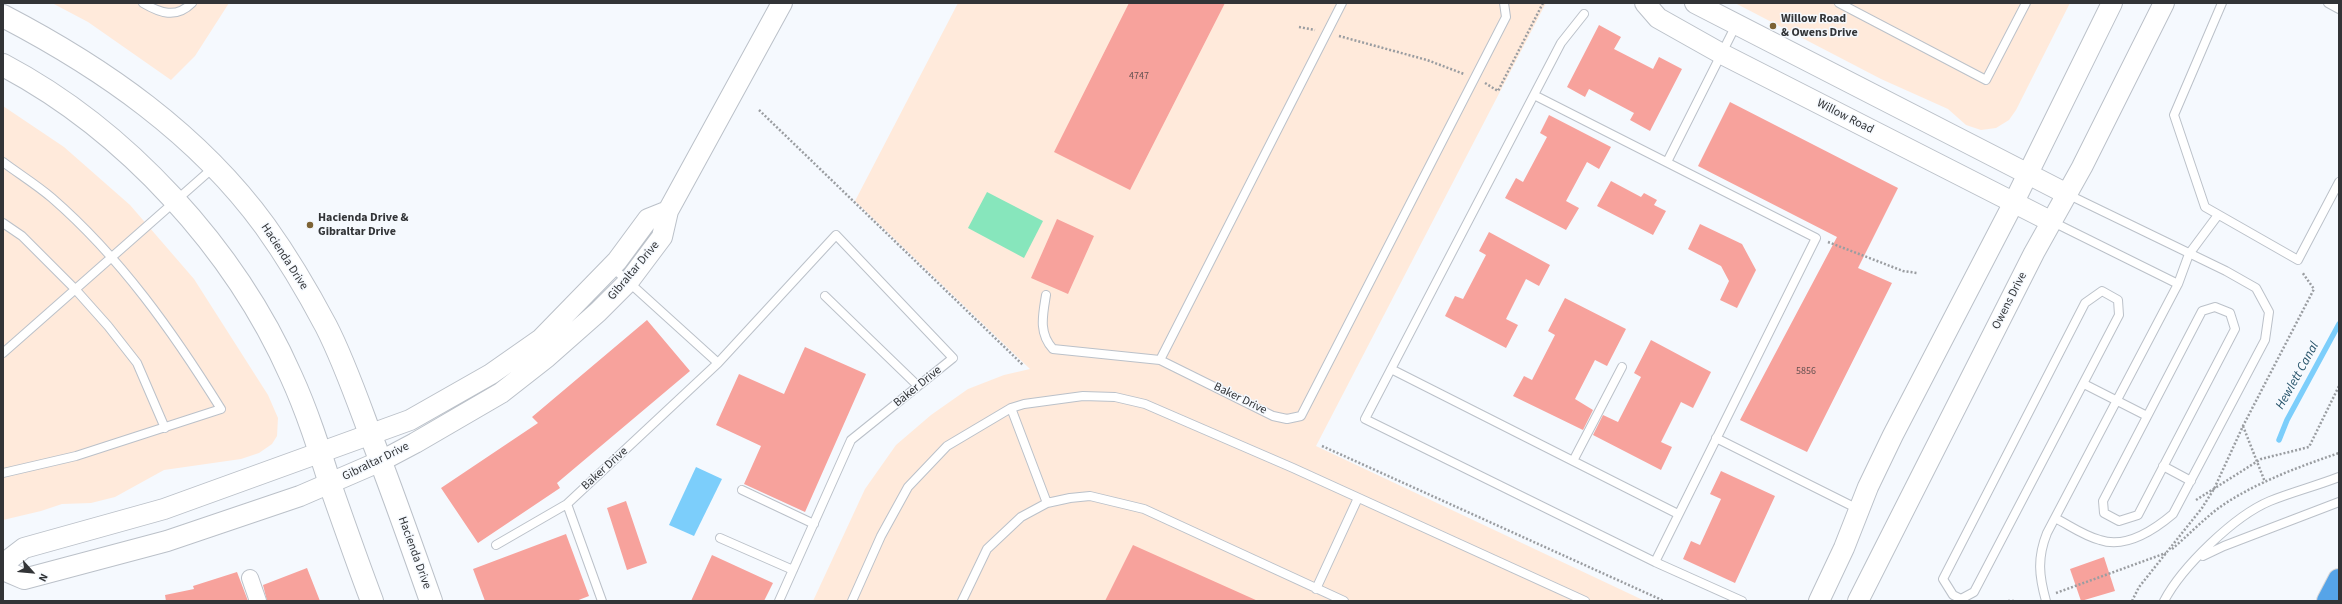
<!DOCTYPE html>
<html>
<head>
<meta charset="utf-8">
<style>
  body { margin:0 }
  #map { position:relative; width:2342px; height:604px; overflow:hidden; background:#f5f9fe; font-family:"Source Sans 3",sans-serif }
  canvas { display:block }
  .frame { position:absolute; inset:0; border:4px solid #323437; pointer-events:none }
  .north { position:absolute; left:12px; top:552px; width:40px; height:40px; -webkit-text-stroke:3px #f5f9fe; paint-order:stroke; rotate:117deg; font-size:11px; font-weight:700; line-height:16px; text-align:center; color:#323437 }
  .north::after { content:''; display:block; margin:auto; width:14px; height:18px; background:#323437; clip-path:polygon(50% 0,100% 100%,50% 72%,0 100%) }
</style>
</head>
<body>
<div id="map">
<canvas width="2342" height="604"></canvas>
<div class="frame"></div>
<div class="north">N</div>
</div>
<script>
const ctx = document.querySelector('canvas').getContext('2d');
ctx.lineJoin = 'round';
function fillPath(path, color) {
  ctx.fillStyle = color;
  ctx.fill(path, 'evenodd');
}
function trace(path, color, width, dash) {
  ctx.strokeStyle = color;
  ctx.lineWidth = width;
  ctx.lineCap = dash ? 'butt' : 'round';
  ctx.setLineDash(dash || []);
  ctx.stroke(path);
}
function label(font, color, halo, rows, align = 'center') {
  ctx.font = font + ' "Source Sans 3",sans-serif';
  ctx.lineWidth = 3;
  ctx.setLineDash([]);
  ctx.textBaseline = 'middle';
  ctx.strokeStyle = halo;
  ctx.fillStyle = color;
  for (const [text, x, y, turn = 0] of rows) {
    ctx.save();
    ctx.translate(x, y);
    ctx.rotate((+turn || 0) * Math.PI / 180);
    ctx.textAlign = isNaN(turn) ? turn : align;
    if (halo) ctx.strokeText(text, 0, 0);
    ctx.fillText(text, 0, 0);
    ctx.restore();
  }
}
fillPath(new Path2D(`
  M52,3H229L195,56L171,80L88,22Z
  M958,3H1546L1316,446L1645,601H813L865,489L896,445L931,415L968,389L1004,375L1030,369L855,201Z
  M1735,3H2070L2016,110L2009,120L1996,128L1981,130L1966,125L1948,109L1881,79Z
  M3,106L64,147L130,205L194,279L268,395L278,418L277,436L272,444L259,453L241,459L164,470L115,497L91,503L62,504L41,511L3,520Z`), '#ffeadb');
fillPath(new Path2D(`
  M987,192L1043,221L1024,258L968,228Z`), '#87e6bc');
fillPath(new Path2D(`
  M696,467L722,479L694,536L669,525Z`), '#7ccefb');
trace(new Path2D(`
  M2279,440L2287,420L2339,324`), '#7ccefb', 5.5);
fillPath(new Path2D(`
  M1129,3H1225L1130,190L1054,152Z
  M1599,25L1621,37L1614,49L1653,69L1659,57L1682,69L1650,131L1630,120L1634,113L1589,89L1585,97L1567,87Z
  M1730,102L1898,188L1858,268L1892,283L1807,452L1740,420L1837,237L1698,166Z
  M1549,115L1611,147L1599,169L1587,162L1566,201L1579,208L1566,230L1505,198L1516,178L1523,182L1547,137L1540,133Z
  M1611,181L1641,197L1644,193L1657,200L1654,205L1666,211L1653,235L1597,206Z
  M1057,219L1094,236L1068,294L1031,278Z
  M1700,224L1742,244L1756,270L1737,308L1720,300L1729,281L1721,266L1688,249Z
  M1489,232L1550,265L1539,286L1526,279L1506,319L1518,325L1506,348L1445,316L1455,296L1463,299L1486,255L1479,251Z
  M1565,298L1626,329L1607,366L1595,360L1575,399L1593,410L1583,430L1513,396L1524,376L1532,380L1555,335L1548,331Z
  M647,320L690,371L557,483L560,488L478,543L441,488L538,423L532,417Z
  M1651,340L1711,372L1693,408L1681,402L1661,442L1672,447L1661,470L1593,435L1603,415L1618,422L1641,377L1634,373Z
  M805,347L866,374L805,512L744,484L761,446L716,425L739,374L784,394Z
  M1721,471L1775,496L1735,583L1683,559L1691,541L1700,545L1721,499L1710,494Z
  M626,501L647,563L627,570L607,508Z
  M566,534L589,596L576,601H485L473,569Z
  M1133,545L1258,601H1105Z
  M712,555L773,583L764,601H691Z
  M2104,557L2115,591L2081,601L2070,569Z
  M307,568L320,601H267L263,585Z
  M237,572L248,601H166L165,595L194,589L193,586Z`), '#f7a29c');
const service = new Path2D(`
  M143,3C160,13 176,19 192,3
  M1839,3L1986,80L2026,3
  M2222,3L2174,115L2205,207L2298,260L2339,182
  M2328,3L2339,9
  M1584,14L1561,43L1365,419L1655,562L1742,601
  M1534,95L1816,238L1655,562
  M3,162C19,174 37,185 52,198C121,258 173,332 221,409L76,456L3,473
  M1667,162L1736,25
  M2053,222L2178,284
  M3,223L22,236L75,289L108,326L137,363L165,428
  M612,267L718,363
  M2102,291L2118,300L2119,315L1974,592L1961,599L1953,595L1943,579L2085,303Z
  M1046,295C1043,314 1038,333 1053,349L1160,360L1273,416L1287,419L1301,416L1506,17L1504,3
  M825,296L918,386
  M2215,307L2230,313L2235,329L2138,515L2119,521L2104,513L2103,501L2202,311Z
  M3,353L214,167
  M1160,360L1342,3
  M1391,369L1678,514
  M2084,384L2147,416
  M1011,408L1047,503
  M1716,438L1858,509
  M1573,461L1622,367
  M2163,466L2191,481
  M742,490L814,524
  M2055,518C2069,525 2084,536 2100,540C2126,549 2154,530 2173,514L2265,340L2269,312L2256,288L2226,271L2067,194
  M720,538L793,570
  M496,545L567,504
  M2203,556L2224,546L2339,502
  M1316,589L1358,498
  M602,601L567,504L718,363L836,235L953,358L851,440L779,601
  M852,601L881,536L908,487L947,446L1011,408L1024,404L1083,396L1115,397L1145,404L1293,468L1585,601
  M962,601L987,549L1021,517L1047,503L1070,498L1090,496L1144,509L1344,601
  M2046,601C2039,576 2037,558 2047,533L2178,284L2189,254L2218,215
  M2164,601C2182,567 2234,516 2270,501C2292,492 2316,486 2339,477`);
const minor = new Path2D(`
  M250,578L258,601`);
const tertiary = new Path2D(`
  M1645,3L1658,18L1722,54L2052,222
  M1695,3L2067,194
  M3,564L24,548L164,509L410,420L491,374L541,339L617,261L648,219L668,211
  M3,570L24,579L167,541L300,496L381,461L415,443L501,393L547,357L598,312L629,281L662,237L668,211L782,3
  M1819,601L1844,548L1868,487L1893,435L2013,204L2112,3
  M1858,601L2034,253L2082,167L2164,3`);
const secondary = new Path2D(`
  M3,16C103,68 198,134 265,226C288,258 308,292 326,326C343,359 356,396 369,431C391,487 411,544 431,601
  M3,65C126,130 235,249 291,376C308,413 320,452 332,490C345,527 358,564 372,601`);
const motorway = new Path2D(`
  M2328,601L2339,580`);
trace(service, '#bbc1c9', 10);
trace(minor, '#bbc1c9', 18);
trace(tertiary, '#bbc1c9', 22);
trace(secondary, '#bbc1c9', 24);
trace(motorway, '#d6d6d7', 24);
trace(new Path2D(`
  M1299,27L1315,30
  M1339,36L1427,60L1464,74
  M1485,83L1498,91L1543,3
  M759,110L1023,365
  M1828,242L1903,271L1917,273
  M2243,426L2265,482
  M1322,446L1664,601
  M2196,500L2261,459L2309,447L2339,386
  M2172,549C2190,534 2208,514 2229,501C2263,480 2301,466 2339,453
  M2056,593L2166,553
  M2008,601H2016
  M2132,601L2139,587L2202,508L2214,489L2243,426L2314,289L2302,272`), '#9a9da1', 2.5, [2, 2]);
trace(service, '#fff', 8);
trace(minor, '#fff', 16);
trace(tertiary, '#fff', 20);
trace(secondary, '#fff', 22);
trace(motorway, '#56a4e8', 22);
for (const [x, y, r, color] of [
  [1773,26,4,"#7d6335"],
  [310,225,4,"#7d6335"]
]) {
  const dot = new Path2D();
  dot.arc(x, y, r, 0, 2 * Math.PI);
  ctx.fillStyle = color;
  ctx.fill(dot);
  trace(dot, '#f5f9fe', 1.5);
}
label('10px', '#635050', null, [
  ["4747",1139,77],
  ["5856",1806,372]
]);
label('bold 12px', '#323437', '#f5f9fe', [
  ["Willow Road",1781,19],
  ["& Owens Drive",1781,33],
  ["Hacienda Drive &",318,218],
  ["Gibraltar Drive",318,232]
], 'left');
label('12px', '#323437', '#f5f9fe', [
  ["Willow Road",1845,117,27],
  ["Hacienda Drive",284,257,57],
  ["Gibraltar Drive",634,271,-50],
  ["Owens Drive",2010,301,-63],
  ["Baker Drive",918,387,-39],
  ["Baker Drive",1240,399,26],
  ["Gibraltar Drive",376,462,-26],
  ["Baker Drive",605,469,-42],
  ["Hacienda Drive",414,553,70]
]);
label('italic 13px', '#255269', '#f5f9fe', [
  ["Hewlett Canal",2298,376,-61]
]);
</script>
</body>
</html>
